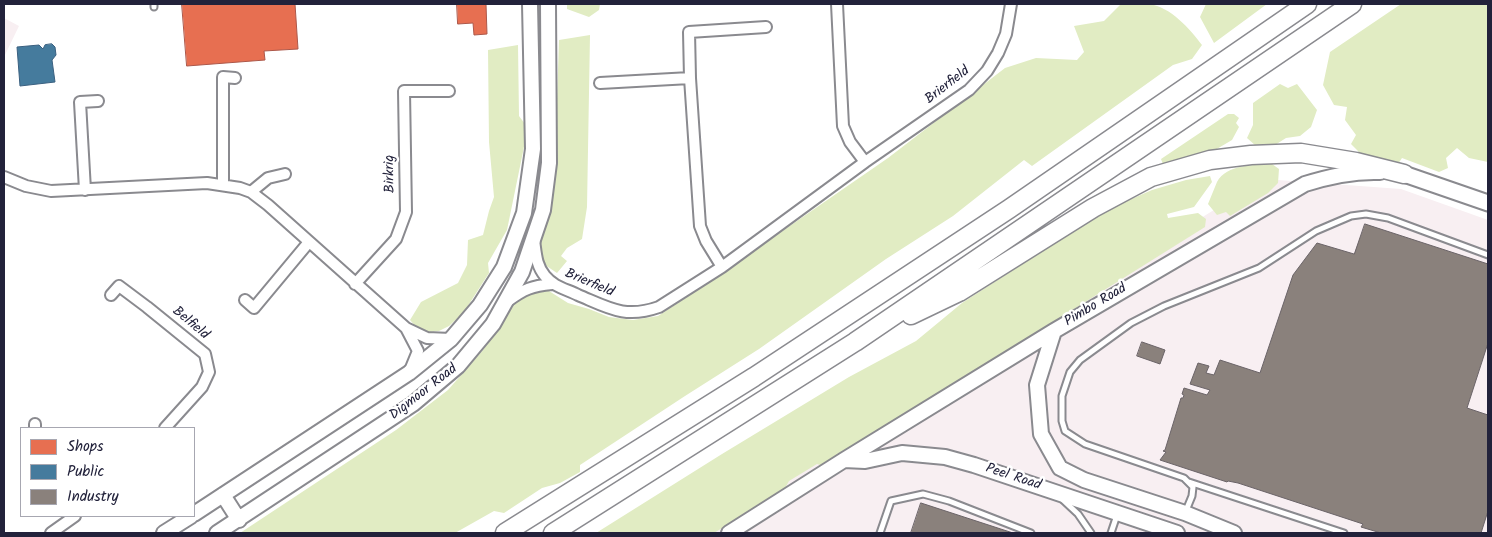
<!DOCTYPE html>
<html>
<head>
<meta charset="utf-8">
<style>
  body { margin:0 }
  #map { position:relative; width:1492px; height:537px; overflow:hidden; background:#fff; font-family:Kalam,sans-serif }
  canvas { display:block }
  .frame { position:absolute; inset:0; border:5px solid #22223b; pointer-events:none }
  .legend { position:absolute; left:20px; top:427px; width:175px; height:90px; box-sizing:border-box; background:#fff; border:1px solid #a7a7b1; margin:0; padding:6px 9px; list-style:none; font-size:15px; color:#22223b }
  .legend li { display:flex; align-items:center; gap:10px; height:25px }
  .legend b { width:25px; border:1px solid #a7a7b1 }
</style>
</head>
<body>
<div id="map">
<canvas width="1492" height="537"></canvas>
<div class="frame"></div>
<ul class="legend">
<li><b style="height:14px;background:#e76f51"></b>Shops</li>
<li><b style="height:14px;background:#457b9d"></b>Public</li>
<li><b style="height:14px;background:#8a817c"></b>Industry</li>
</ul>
</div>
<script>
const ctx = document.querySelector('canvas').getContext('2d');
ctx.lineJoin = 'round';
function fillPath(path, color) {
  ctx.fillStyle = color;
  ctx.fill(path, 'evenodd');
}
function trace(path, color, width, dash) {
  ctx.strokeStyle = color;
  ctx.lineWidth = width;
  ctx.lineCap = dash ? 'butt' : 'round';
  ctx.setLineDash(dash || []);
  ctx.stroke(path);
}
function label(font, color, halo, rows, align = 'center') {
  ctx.font = font + ' Kalam,sans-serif';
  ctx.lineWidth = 5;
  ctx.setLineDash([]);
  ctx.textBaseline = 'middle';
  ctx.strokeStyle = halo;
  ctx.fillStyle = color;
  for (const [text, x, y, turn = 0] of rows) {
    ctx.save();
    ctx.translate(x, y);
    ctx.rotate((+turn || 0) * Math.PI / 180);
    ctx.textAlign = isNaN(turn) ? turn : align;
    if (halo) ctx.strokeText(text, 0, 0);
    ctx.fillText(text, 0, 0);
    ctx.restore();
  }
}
fillPath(new Path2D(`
  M4,18L19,26L4,57Z
  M1264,179L1401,189L1488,220V533H692Z`), '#f8eff2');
fillPath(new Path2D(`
  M567,4H600L599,10L589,17L567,9Z
  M1121,4C1130,4 1140,2 1149,4C1171,7 1190,29 1202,45L1192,59L1173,65L1032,166L1024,160L953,216L886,259L759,349L685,396L580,465V472L560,483L542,488L504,513L494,511L455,533H240L396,430L448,390L483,350L516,302L526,294L536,291H549L568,303L589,309L609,317L633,320L658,316L687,297L888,158L1005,68L1036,58L1077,60L1084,52L1074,26L1104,21Z
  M1206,4H1267L1214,43L1200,17Z
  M1401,4H1488V162L1469,158L1457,148L1446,158L1448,168L1439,172L1402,158L1396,167L1365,158L1351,144L1356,135L1345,120L1347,107L1334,105L1323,85L1330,52Z
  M590,35L587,207L582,239L567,248L561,256L567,261L557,273L545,265L538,249L555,160L559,40Z
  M518,45L519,116L525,124L524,147L507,230L488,263L489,273L464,312L449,326L439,331L428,332L417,328L410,320L421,302L458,283L467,265L468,240L483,235L489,211L494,197L489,142L488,50Z
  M1280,84L1288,88L1297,84L1317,110L1311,127L1300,136L1286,138L1275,145L1256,146L1247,138L1253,125V103Z
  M1228,114H1234L1239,118L1236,123L1239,127L1232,140L1210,153L1164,167L1161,159Z
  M1272,164L1279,169L1278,183L1268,193L1230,216L1226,212L1217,215L1208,204C1211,197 1214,189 1217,182C1227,164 1254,165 1272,164Z
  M1210,176L1212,182L1194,207L1167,214L1168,218L1198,213L1206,219L1205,227L823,466L817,464L789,481L784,490L714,533H596L722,454L849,377L916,341L962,303L1083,225L1120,204L1152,190L1186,180Z`), '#e1ecc3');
const shops = new Path2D(`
  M182,4H295L298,49L264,51L265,60L187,66Z
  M457,4H486L487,34L474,35L473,23L458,24Z`);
fillPath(shops, '#e76f51');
trace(shops, '#ac584a', 1);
const public = new Path2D(`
  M52,44L55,47L56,55L52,60L55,82L20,86L17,47L39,45L43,49L45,45Z`);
fillPath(public, '#457b9d');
trace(public, '#3a6080', 1);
const industry = new Path2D(`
  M1365,224L1488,264V343L1467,408L1488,415V511L1481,533H1381L1361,527L1363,524L1238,483L1228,481L1227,482L1160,460L1166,452L1163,451L1165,450L1181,398H1183L1184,395L1182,394L1184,388L1207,395L1210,390L1190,384L1198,363L1209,366L1206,373L1214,375L1220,360L1260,373L1293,275L1317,243L1354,254Z
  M1142,342L1165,350L1160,364L1137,356Z
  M921,503L1013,533H911Z`);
fillPath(industry, '#8a817c');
trace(industry, '#6b6468', 1);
const lane = new Path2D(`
  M154,4V7
  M1189,482L1344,533
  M1063,500L1078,514L1091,533
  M1185,513L1192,496L1193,487L1184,478L1085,444L1065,431L1062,421V396L1070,372L1080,360L1131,323L1164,306L1259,268L1316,231L1351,216L1366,214L1388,218L1488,255
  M880,533L891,501L923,494L949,501L1031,533
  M1111,533L1117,515`);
const street = new Path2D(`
  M837,4L843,126L850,142L865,162
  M600,83L690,78
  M4,177L26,186L51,191L207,183L240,188L251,192L268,205L406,328L427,338L451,339
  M223,185V77L235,78
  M85,190L80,102L98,101
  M251,192L268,178L285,174
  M534,240C536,254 536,265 545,276C554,287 566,289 578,295C609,308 625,319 659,307L722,267L865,162L969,90L987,71L998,53L1006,34L1011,4
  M722,267L706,241L700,226L690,78L689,32L766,27
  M355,284L396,239L406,212L404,91H449
  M111,295L119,286L147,307L205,354L209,372L202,387L165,428
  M245,300L254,308L309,242
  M508,301C524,289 532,286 552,284
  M406,328L418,351L409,373
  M35,424V428
  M51,533L75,516`);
const secondary = new Path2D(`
  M1054,331L1037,385L1041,434L1060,468L1084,480L1185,513L1234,533
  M844,460L865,461L902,453L945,457L974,465L1177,533
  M223,495L239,520
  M194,514L409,373L451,339L480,305L504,267L524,213L533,149L530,4
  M164,533L191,516
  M217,533L413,404L458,366L493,324L522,272L543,210L549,163L548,4
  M729,533L844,460L1054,331L1305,184C1330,176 1354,171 1380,172`);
const primary = new Path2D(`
  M1404,174L1488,203`);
const highway = new Path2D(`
  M911,315L959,292L1093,208L1151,177L1210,160L1251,155L1301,153L1356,162L1404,174
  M505,533L754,377L1009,209L1307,4
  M553,533L855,342L1352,4`);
trace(lane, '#8a8a8f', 9);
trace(street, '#8a8a8f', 14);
trace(secondary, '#8a8a8f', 18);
trace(primary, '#8a8a8f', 19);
trace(highway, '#8a8a8f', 21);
trace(lane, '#fff', 5);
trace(street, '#fff', 10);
trace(secondary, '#fff', 14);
trace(primary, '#fff', 15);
trace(highway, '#fff', 18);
label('14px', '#22223b', '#fff', [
  ["Brierfield",948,86,-38],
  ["Birkrig",391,174,-91],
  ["Brierfield",589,284,23],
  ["Pimbo Road",1096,306,-31],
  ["Belfield",190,324,40],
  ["Digmoor Road",424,393,-38],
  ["Peel Road",1013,478,18]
]);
</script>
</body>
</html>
